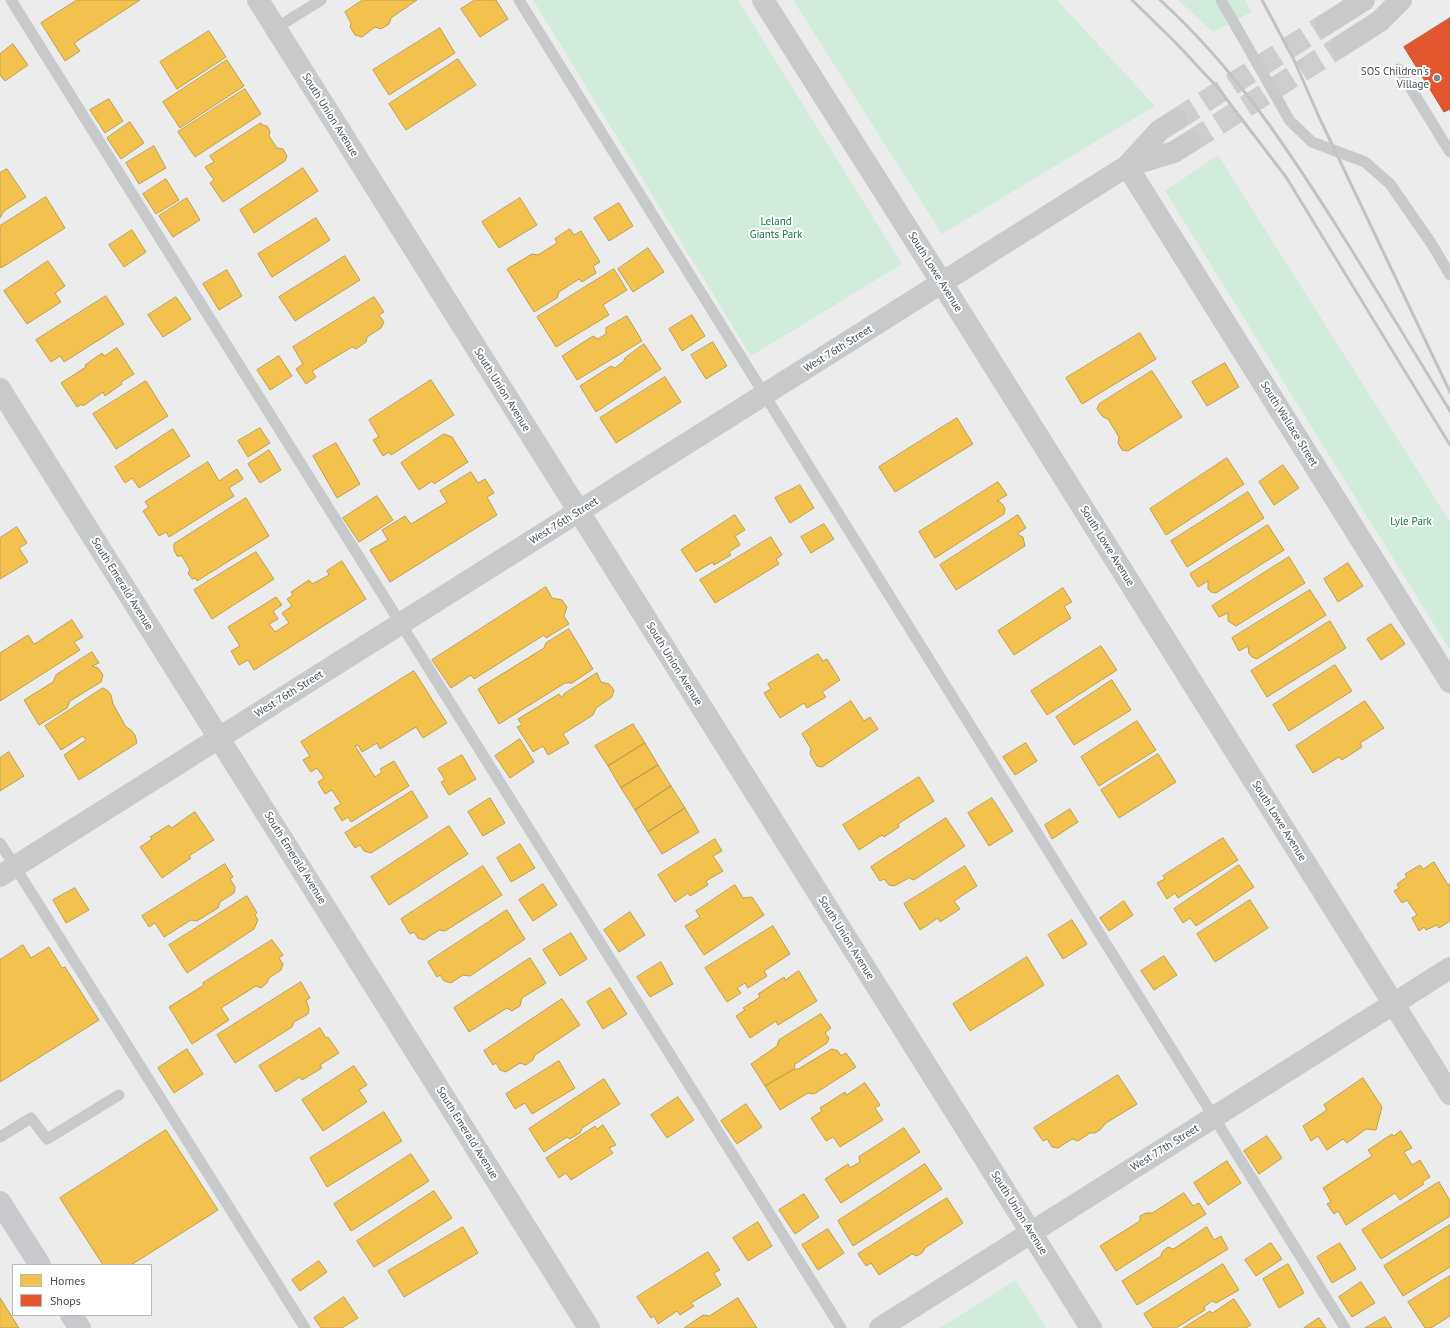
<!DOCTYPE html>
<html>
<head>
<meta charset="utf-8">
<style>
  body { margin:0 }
  #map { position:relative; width:1450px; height:1328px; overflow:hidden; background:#edecec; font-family:"PT Sans",sans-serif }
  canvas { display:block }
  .legend { position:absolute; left:12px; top:1264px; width:140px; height:52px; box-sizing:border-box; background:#fff; border:1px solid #b5b9bc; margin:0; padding:5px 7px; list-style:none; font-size:12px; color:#454f58 }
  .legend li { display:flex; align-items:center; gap:8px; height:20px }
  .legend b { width:20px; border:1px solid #b5b9bc }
</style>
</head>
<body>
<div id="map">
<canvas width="1450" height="1328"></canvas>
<ul class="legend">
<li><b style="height:11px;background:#f2c14e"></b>Homes</li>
<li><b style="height:11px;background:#e4572e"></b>Shops</li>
</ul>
</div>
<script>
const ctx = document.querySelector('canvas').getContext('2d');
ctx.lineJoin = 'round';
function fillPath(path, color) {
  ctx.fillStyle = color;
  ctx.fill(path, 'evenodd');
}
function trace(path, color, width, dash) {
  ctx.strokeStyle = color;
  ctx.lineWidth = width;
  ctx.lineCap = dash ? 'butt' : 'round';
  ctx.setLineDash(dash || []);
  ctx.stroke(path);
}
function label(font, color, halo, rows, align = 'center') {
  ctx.font = font + ' "PT Sans",sans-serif';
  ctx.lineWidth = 4;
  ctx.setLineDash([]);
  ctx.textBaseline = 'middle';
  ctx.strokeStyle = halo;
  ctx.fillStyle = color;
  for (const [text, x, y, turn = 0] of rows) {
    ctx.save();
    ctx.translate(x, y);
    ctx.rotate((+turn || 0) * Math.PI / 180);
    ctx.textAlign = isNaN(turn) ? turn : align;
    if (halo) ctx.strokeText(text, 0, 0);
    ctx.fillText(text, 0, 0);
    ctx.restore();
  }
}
fillPath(new Path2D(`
  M533,0H738L902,264L751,356Z
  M793,0H1057L1155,106L942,234Z
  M1178,0H1245L1252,12L1213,32Z
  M1218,155L1450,522V650L1165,191Z
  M1016,1280L1046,1328H940Z`), '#d1ecdb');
const homes = new Path2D(`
  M77,0H140L74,43L80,51L65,61L41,23Z
  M363,0H417L391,18L389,24L381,29L375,27L362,37L355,35L350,27L351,23L345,12Z
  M475,0H496L508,19L480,37L461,9Z
  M440,28L455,53L389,95L373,70Z
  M209,31L226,57L177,89L160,62Z
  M13,44L28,65L5,81L0,75V54Z
  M458,59L476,85L406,130L389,104Z
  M227,60L244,86L180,128L163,102Z
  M245,89L261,114L195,157L178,132Z
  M109,99L123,121L105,133L90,110Z
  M130,122L144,143L121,159L107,138Z
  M261,123L262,125L267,126L270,131L269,136L277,148L283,149L287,156L285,161L223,202L210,183L214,180L205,167L214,162L210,156Z
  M154,146L166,168L139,184L126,163Z
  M303,168L318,191L254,233L240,210Z
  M7,169L26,197L4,211L0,218V173Z
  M166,179L179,200L156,214L143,194Z
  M46,197L65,228L1,268L0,266V226Z
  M187,198L200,220L173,237L159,216Z
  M520,198L537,225L499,248L482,222Z
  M619,203L633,226L609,241L594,218Z
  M316,218L330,240L272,277L258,254Z
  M570,229L574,235L581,231L600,262L593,266L596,273L582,282L579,279L559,292L557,298L534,312L507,269L532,254L538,255L557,243L555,239Z
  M132,230L146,252L124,267L109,245Z
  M648,248L664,272L633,292L618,269Z
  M345,256L360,280L295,321L279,297Z
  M48,261L65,286L55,293L61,302L27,324L4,291Z
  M614,269L627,290L603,305L609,315L556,347L537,317Z
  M227,270L242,296L219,310L203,284Z
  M106,296L124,324L64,362L60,356L51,362L36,340Z
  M176,297L191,319L163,337L148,315Z
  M374,297L384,312L379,315L384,322L381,328L367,337L366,342L356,349L352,347L312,371L316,377L306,384L296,369L303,364L293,347Z
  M692,315L705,336L682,351L669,329Z
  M627,316L642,341L577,380L562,356L593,336L598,339L606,334V328Z
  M1140,333L1156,359L1082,404L1066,378Z
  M713,342L727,366L706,379L691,355Z
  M644,344L661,369L596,412L580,386L611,366L615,368L624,361L625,358Z
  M117,348L134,374L121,382L122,384L105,396L103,392L83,406L82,404L77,407L61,383L86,367L85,365L102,353L104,356Z
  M279,356L292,376L270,390L257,370Z
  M1225,363L1239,387L1207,406L1192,382Z
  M1152,371L1182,417L1128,451L1122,450L1118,443L1119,437L1108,419L1103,417L1097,409L1099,404Z
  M665,377L681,402L616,443L600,418Z
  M431,380L454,415L391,455L389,452L383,456L373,440L379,437L369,420Z
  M146,381L168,416L116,449L93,414Z
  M957,418L973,444L895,492L879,467Z
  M260,428L270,443L248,457L238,441Z
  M173,429L190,456L139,488L132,478L125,483L115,467Z
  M444,434L452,437L468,462L434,484L432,481L419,490L401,463Z
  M336,443L360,484L337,498L313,456Z
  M269,450L281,470L260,483L248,464Z
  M1227,458L1244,484L1166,535L1150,509Z
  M208,462L219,481L237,469L243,479L229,488L234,496L169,537L166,532L159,536L143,511L149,507L145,502Z
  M1283,465L1299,488L1274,505L1259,482Z
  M471,472L478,483L485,479L494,493L487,497L497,515L390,582L370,550L388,540L382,530L405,516L411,524L447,502L440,491Z
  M998,482L1007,495L997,501L1000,502L1003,505L1005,509L1004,514L935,558L919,532Z
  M800,485L814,508L790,523L775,498Z
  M1248,492L1264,518L1187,567L1171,541Z
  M377,496L393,520L359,542L343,518Z
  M246,498L269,536L197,581L196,578L192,579L188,573L190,570L182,556H177L174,550V544Z
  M735,515L745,530L735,536L740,545L729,552L731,555L714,565L713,562L696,572L681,550Z
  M1018,515L1026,528L1017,534L1023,537L1025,546L956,590L940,565Z
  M824,524L834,539L811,553L801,537Z
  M1268,525L1284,550L1216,593L1211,592L1208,589V581L1198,587L1190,574Z
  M17,527L27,543L19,548L28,562L0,579V538Z
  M771,537L782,555L776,559L779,564L715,603L700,580Z
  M256,552L274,579L212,619L194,590Z
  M1289,557L1305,583L1236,626L1228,621V613L1219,617L1212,606Z
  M342,561L366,599L254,670L248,660L239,665L231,651L240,646L228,627L276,597L282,605L273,611L278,619L269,624L275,632L289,623L282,613L292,606L287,599L293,595L291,592L309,580L312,584L329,575L327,571Z
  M1348,563L1363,586L1338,602L1324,579Z
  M546,587L552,598L562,600L567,607L564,616L569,624L546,638L544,635L474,679L471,675L451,688L432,660Z
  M1063,588L1072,602L1064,606L1071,618L1014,655L998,631Z
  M1310,590L1326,615L1257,659L1252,657L1249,654L1248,646L1239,651L1232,638Z
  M72,620L83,637L74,642L80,650L0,701V653L28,635L34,644Z
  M1330,621L1346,648L1267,697L1251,671Z
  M1391,624L1405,644L1381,660L1367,639Z
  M569,629L593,669L572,683H565L499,724L478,689L544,648L546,643Z
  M1101,646L1117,670L1047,715L1031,691Z
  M92,652L99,663L92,666L98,668L103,675L101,682L70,701L67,708L39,725L24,700L53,682L56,675Z
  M818,654L823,661L827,659L840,680L822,692L826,697L807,708L804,703L780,718L764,693L771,689L768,684Z
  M1335,665L1352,691L1289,731L1273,705Z
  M414,671L447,723L423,738L416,727L380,749L377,743L362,752L358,745L355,746L375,777L382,772L380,769L394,761L409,786L351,822L348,817L342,821L334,808L341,804L332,790L325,794L318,782L324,778L317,768L311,772L303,760L310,756L301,742Z
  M597,673L601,682L609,684L614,690L612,697L596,708L593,715L563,734L569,743L548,755L543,746L533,752L517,727L522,725L518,719L559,694L562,698L564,694Z
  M1112,680L1131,710L1074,745L1056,717Z
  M103,688L108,691L111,695L113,704L126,727L131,730L135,735L137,743L79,780L64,755L86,740L83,736L61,750L45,726Z
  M851,701L864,721L870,717L878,729L822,767L817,766L810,754L811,749L802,734Z
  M1365,701L1384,728L1360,743L1362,747L1342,760L1339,757L1313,773L1296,746Z
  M1137,721L1156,750L1099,786L1081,757Z
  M633,724L645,743L608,766L595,746Z
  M520,739L534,762L510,778L495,756Z
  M645,743L658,765L621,788L608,766Z
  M1026,743L1037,761L1015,775L1003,757Z
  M9,752L24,776L0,791V758Z
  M1158,754L1176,782L1119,818L1101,790Z
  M462,755L476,779L449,795L441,782L445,780L438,769Z
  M658,765L671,786L635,810L621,788Z
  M919,777L934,801L898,824L899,827L884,837L882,835L859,850L843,825Z
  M671,786L685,808L648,832L635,810Z
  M412,791L428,817L371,853L364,851L360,845L355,848L345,833Z
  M490,798L505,823L483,836L468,812Z
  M992,798L1013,831L989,846L968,813Z
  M685,808L699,832L662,854L648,832Z
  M1070,809L1078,822L1052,839L1045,825Z
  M195,812L214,840L189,856L191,858L162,878L140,847L152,839L150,837L169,825L171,828Z
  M946,818L965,846L914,880L909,878L894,886L889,885L884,879L880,881L871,867Z
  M449,826L468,854L389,905L371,877Z
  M1223,838L1238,860L1178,898L1175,893L1167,899L1157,883L1165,879L1163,876Z
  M715,839L722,851L713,856L723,871L706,881L708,885L690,896L688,893L675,902L658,875Z
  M520,844L535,868L511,882L497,858Z
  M1434,862L1448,885L1450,884V921L1439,928L1437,925L1426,930L1424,927L1419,931L1412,918L1417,915L1407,900L1402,903L1394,891L1399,888L1397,884L1407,877L1405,874L1420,865L1423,869Z
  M225,864L233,877L230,879L235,887L234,893L220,902L218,908L197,921L191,920L164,937L155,923L149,927L142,916Z
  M1239,865L1254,887L1196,926L1190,918L1183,923L1174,909Z
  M483,866L502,895L445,931L439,930L424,940L418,938L414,932L410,934L401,919Z
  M965,866L977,886L954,901L960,909L940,922L938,918L920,930L904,904Z
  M543,884L557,905L533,921L519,900Z
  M735,885L743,898L752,897L764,915L704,955L685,926L700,917L696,911Z
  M75,888L89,910L66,923L53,900Z
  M247,896L257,913L255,915L258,920L254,929L187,973L169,945Z
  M1250,900L1268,928L1215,962L1197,934Z
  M1124,901L1133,915L1109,931L1100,918Z
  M507,910L525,939L470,976L463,975L451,983L444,981L440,975L437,977L428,962Z
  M630,912L645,935L619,952L604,930Z
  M1072,920L1087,944L1063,959L1048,935Z
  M773,926L790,954L764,971L767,976L748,988L745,983L737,988L741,993L727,1002L705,968Z
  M571,933L587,959L560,976L543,950Z
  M272,940L283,955L279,958L283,964L281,970L269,978L267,983L261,988L256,986L221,1008L229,1020L192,1044L169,1007L204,985L203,983Z
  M23,945L31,958L49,947L62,968L65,967L99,1020L0,1082V960Z
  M1164,956L1177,975L1154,990L1141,971Z
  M1027,957L1044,985L970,1031L953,1004Z
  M530,958L546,983L522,998L520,1006L512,1011L507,1008L469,1032L454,1008Z
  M661,962L673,984L650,997L637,977Z
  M799,971L817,1001L778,1025L776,1021L750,1038L736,1016L745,1010L743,1008L760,997L758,994L784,977L785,980Z
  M301,982L310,998L306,1000L309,1009L308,1014L294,1022L292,1027L235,1063L217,1035Z
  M610,988L627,1014L603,1029L587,1002Z
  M562,999L580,1025L535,1055L533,1060L526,1065L520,1063L506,1072L500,1070L496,1063L493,1065L484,1051Z
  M821,1014L831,1028L825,1033L829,1038L827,1043L795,1064L794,1069L765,1086L751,1064L777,1046L779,1040Z
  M320,1028L326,1038L328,1037L339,1053L320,1065L322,1068L302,1080L300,1077L276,1092L259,1066Z
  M187,1049L203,1074L174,1093L158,1068Z
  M832,1049L838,1051L841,1056L846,1053L856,1067L814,1094L808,1093L780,1110L765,1086L794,1069H798Z
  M559,1061L575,1088L532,1114L525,1103L515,1109L506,1094Z
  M354,1066L367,1085L359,1090L367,1102L323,1131L302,1100Z
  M1118,1075L1137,1104L1106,1123L1100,1130L1095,1133H1090L1078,1141L1072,1139L1058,1148L1052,1147L1047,1139L1043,1141L1034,1128Z
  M1363,1078L1382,1107L1376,1130L1366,1129L1347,1143L1343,1139L1327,1150L1318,1136L1311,1141L1303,1126L1327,1110L1324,1105Z
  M604,1079L620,1104L582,1128L580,1133L570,1139L567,1137L544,1152L529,1129Z
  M865,1083L880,1105L875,1108L883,1120L840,1147L833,1137L826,1141L811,1118L822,1111L820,1108L845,1092L846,1095Z
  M678,1097L694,1120L667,1138L651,1115Z
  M746,1104L762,1127L737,1144L721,1121Z
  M384,1112L402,1141L327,1187L310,1158Z
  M603,1125L616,1145L609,1148L613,1153L571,1180L566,1173L559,1178L546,1158L595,1126L597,1129Z
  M904,1128L920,1152L841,1203L825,1179L848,1164L850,1168L860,1162L859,1157Z
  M166,1130L218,1210L131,1265H103L60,1198Z
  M1401,1131L1412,1148L1404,1152L1412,1165L1420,1160L1430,1177L1422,1182L1424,1184L1400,1200L1395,1193L1346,1225L1338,1211L1334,1214L1327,1204L1331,1202L1323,1188L1372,1156L1368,1150L1392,1134L1393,1136Z
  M1267,1136L1282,1158L1259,1174L1244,1151Z
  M411,1154L429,1181L351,1231L334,1204Z
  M1227,1161L1241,1183L1208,1205L1194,1183Z
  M925,1164L942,1189L853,1246L838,1221Z
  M1439,1182L1450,1201V1216L1381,1259L1362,1230Z
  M434,1191L452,1218L374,1267L357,1241Z
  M1184,1193L1193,1206L1199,1203L1206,1214L1116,1271L1100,1246L1140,1221V1216L1146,1213H1152Z
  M804,1194L819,1217L795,1234L779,1210Z
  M947,1198L963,1223L925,1248L923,1252L917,1256L912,1254L879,1275L871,1263L866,1266L858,1254Z
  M758,1222L772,1246L748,1261L733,1238Z
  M1450,1225V1267L1403,1296L1384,1266Z
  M463,1227L478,1253L404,1297L388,1271Z
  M1207,1227L1214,1240L1221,1236L1228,1249L1137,1305L1122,1281L1161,1256L1162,1252L1168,1247L1173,1249Z
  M828,1229L844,1253L818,1270L802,1245Z
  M1271,1243L1282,1259L1256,1276L1245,1260Z
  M1340,1243L1356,1269L1332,1283L1317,1257Z
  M708,1252L720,1270L714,1273L721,1285L691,1303L694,1306L680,1315L677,1311L658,1324L654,1316L651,1318L637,1297Z
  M319,1261L327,1272L300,1291L292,1280Z
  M1223,1264L1239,1290L1216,1303L1212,1301L1204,1307L1205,1310L1176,1328H1153L1144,1314Z
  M1288,1264L1304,1293L1279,1308L1263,1279Z
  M1450,1276V1316L1431,1328H1425L1408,1302Z
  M1361,1282L1375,1303L1352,1317L1339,1297Z
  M344,1297L358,1318L342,1328H321L314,1318Z
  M0,1298L19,1328H0Z
  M738,1298L757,1328H684L703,1315L709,1316Z
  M1234,1299L1251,1325L1246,1328H1183L1210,1311L1212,1313Z
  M1385,1317L1392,1328H1365Z
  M1319,1318L1326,1328H1304Z`);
fillPath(homes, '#f2c14e');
trace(homes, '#be9f51', 1);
const shops = new Path2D(`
  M1450,18V109L1444,112L1404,47Z`);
fillPath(shops, '#e4572e');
trace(shops, '#b4553b', 1);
trace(new Path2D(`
  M1176,120L1326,24
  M1190,142L1341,46`), '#cbcdce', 22, [22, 11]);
trace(new Path2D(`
  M11,0L841,1328
  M519,0L1345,1328
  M1221,0L1290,121L1312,142L1365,162L1390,184L1431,243L1450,275
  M276,28L321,0
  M1399,69L1450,152
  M0,843L305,1328
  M0,1137L31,1118L47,1139L119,1095`), '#c7c9cb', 11);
trace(new Path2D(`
  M258,0L1091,1328
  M763,0L942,283L1450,1094
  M1127,166L1450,682
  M0,389L589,1328
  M880,1328L1450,968`), '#c7c9cb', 22);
trace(new Path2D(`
  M1326,24L1364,0
  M1341,46L1380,21L1401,0
  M1128,166L1174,152L1190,142
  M0,876L1127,166L1160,130L1176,120`), '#c7c9cb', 22);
trace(new Path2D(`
  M0,1202L40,1265
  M71,1315L80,1328`), '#c7c9cd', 22);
trace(new Path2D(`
  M1132,0L1176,43L1218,88L1286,177L1450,445
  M1160,0C1235,68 1288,149 1341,233C1378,292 1414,352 1450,411
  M1262,0L1294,60L1319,117L1450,392`), '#c2c3c5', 3);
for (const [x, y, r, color] of [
  [1437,78,4,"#80868c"]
]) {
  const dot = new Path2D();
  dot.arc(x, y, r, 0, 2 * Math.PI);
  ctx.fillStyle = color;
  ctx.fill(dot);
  trace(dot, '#fff', 1.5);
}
label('11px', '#454f58', '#fff', [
  ["SOS Children's",1429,72],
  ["Village",1429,85]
], 'right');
label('11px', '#454f58', '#fff', [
  ["South Union Avenue",330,115,58],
  ["South Lowe Avenue",935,272,58],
  ["West 76th Street",838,349,-32],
  ["South Union Avenue",502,390,58],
  ["South Wallace Street",1289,424,58],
  ["West 76th Street",564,521,-32],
  ["South Lowe Avenue",1107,546,58],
  ["South Emerald Avenue",122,584,58],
  ["South Union Avenue",674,664,58],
  ["West 76th Street",289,694,-32],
  ["South Lowe Avenue",1279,821,58],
  ["South Emerald Avenue",295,858,58],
  ["South Union Avenue",846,938,58],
  ["South Emerald Avenue",467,1133,58],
  ["West 77th Street",1165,1148,-32],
  ["South Union Avenue",1019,1213,58]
]);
label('11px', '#1a7548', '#fff', [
  ["Leland",776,222],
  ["Giants Park",776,235],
  ["Lyle Park",1411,522]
]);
</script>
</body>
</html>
